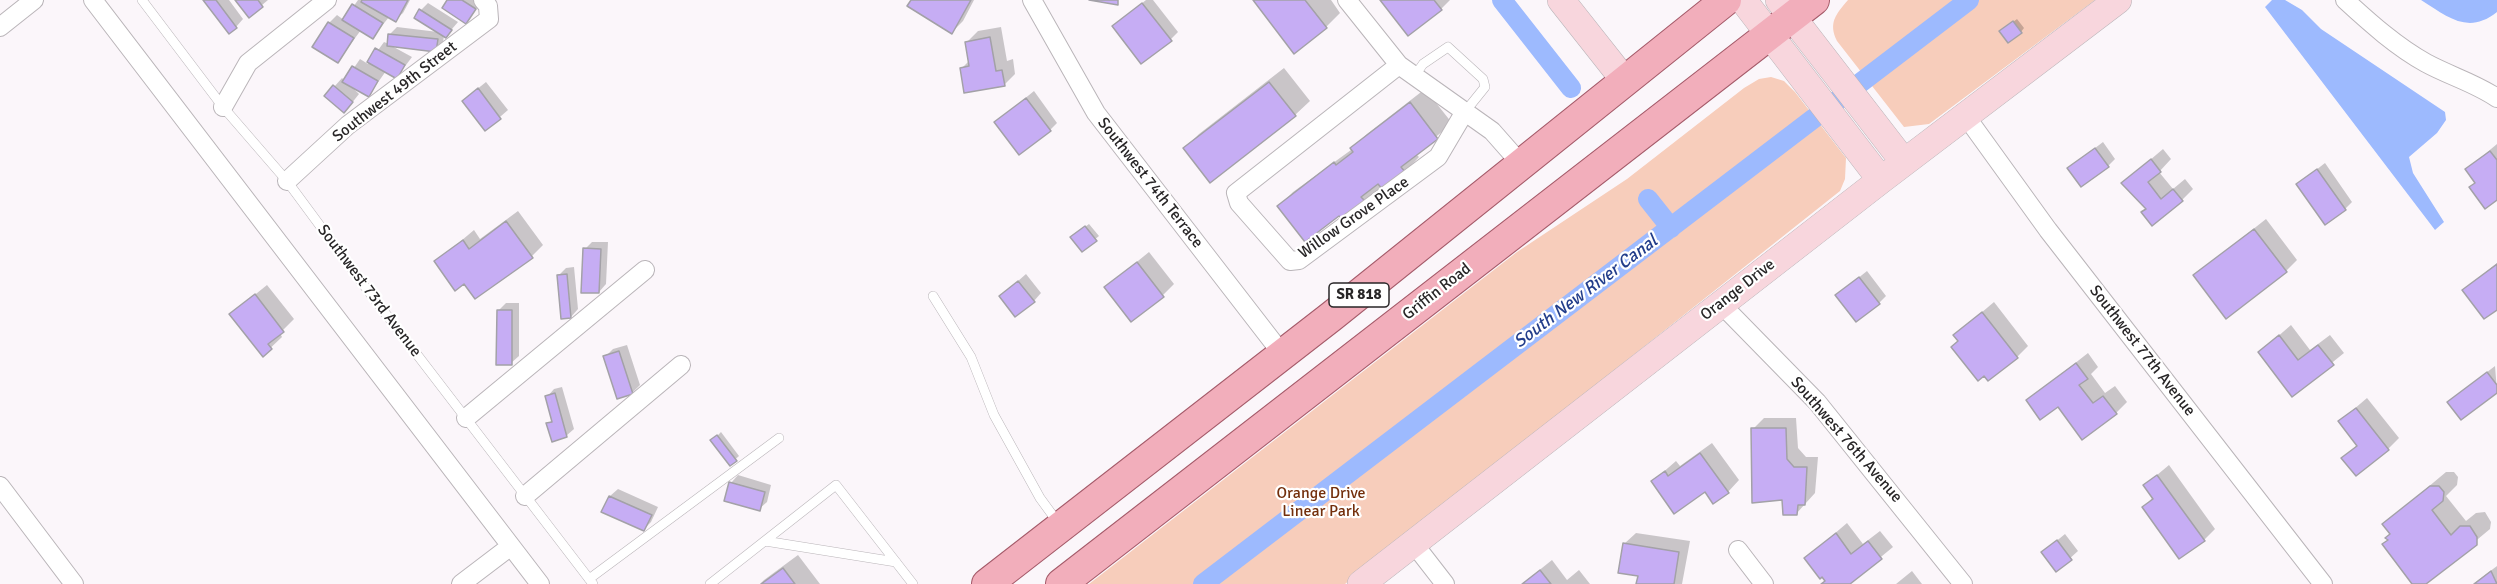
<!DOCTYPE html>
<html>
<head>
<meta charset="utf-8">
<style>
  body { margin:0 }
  canvas { display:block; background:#fbf6fa }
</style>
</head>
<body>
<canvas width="2497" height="584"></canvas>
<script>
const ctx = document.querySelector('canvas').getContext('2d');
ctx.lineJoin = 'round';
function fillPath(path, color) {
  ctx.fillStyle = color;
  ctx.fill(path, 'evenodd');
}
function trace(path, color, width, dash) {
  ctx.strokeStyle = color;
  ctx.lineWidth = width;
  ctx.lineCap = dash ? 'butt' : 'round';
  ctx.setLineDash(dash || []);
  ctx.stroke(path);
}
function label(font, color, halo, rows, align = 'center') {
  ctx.font = font + ' Signika,sans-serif';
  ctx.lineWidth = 4.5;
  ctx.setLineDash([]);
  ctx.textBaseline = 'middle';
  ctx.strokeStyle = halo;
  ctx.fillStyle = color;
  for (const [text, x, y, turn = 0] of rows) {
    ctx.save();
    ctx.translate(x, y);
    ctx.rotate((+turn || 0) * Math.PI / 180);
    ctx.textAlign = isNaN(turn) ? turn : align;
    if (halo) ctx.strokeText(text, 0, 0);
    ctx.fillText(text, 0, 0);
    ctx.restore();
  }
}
fillPath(new Path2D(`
  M1848,0H2095L1929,124L1904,127L1837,41C1828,23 1836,14 1848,0Z
  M1771,77L1784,81L1795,92L1846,158L1845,179L1840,191L1345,584H1089L1517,252L1627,179L1744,88L1759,79Z`), '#f7cdbb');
fillPath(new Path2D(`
  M2272,0H2285L2302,10L2321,29L2445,112L2446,120L2437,133L2409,157L2413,173L2444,222L2435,230L2265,7Z
  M2421,0H2497V12C2468,35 2448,17 2421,0Z`), '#9dbafe');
fillPath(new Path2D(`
  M205,0H229L243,19L236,27Z
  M237,0H268L249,16Z
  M358,0H410L403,13L395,20L389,17L373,37L361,30L338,61L314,46L329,23L337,15L344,20Z
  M449,0H480L482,1L466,22Z
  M912,0H974L963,21L952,32Z
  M1146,0H1153L1178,32L1171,39L1114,26Z
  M1254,0H1331L1340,13L1326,27Z
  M1382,0H1450L1441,9Z
  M428,3L458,22L446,36L444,35L443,43L436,50L390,45L412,57L397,77L386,71L369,95L352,87L359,94L351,104L326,96L342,78L345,81L360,59L368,64L384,42L389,44L390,34L397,27L438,32L421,10Z
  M2017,19L2024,28L2021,32L2005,28Z
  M1001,27L1007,61L1013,59L1015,74L1004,85L962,68L970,60L967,42L978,31Z
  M1284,68L1310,101L1295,115L1185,148L1199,134Z
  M486,82L508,110L486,129L471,94Z
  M1425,89L1452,123L1416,154L1419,157L1405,172L1382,186L1366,202L1340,214L1279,206L1293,192L1351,150L1367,134Z
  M1034,91L1057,123L1050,130L996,122Z
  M2103,142L2115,159L2108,166L2069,168Z
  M2497,144V199L2477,182L2467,169Z
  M2163,149L2171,159L2159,172L2173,189L2185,179L2193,189L2182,200L2147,208L2123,183Z
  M2325,163L2352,202L2345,209L2298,184Z
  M518,211L543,245L532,256L465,282L436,262L474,230L480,239Z
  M2266,219L2297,260L2286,271L2195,275Z
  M1089,224L1099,236L1082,250L1075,234Z
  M592,242H608L606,284L599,292L585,249Z
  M1149,252L1174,284L1163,295L1106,287Z
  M2497,263V308L2464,290Z
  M574,267L578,309L571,317L559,275L566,268Z
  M1867,271L1886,296L1879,303L1837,295Z
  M1026,274L1041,293L1034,301L1001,296Z
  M267,285L294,319L280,333L282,337L263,355L231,314Z
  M1994,302L2028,346L2017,357L1959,341L1955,335Z
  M506,303H519V356L511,363L498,311Z
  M2291,325L2310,350L2330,335L2344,353L2292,395L2260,352Z
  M627,345L640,385L632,393L605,357L613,349Z
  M2088,353L2098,367L2091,374L2105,393L2115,386L2127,402L2116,413L2028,400Z
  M2495,366L2497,391L2457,395Z
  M562,387L574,429L566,436L548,424L553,419L547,397L554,389Z
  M2367,398L2399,438L2388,449L2343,458L2358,444L2340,421Z
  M1764,418H1796L1798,448L1806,457H1818L1815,493L1796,514L1783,498L1753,429Z
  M721,432L739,456L730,464L716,437Z
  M1712,443L1739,480L1728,492L1653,481L1676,461L1680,466Z
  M2169,465L2215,529L2204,540L2144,507L2153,497L2145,485Z
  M2446,472H2454L2458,477L2457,485L2446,496L2466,521L2476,513L2485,512L2491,522L2490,529L2424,584H2413L2384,544L2392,533L2384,524Z
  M738,475L771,485L767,502L759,509L731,483Z
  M618,489L658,507L651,522L644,529L603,511L610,496Z
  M1847,523L1863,544L1880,531L1893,547L1848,584H1822L1827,580L1806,558Z
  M1636,533L1690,541L1682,584H1638L1640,575L1624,544Z
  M2065,534L2078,551L2057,570L2043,552Z
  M798,555L820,584H760L764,580Z
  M1552,560L1567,580L1579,570L1590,584H1522Z
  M2497,566V584H2473Z
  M1912,571L1922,584H1896Z`), '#0003');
trace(new Path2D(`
  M1502,0L1571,88
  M1648,199L1671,228
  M1203,584L1969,0`), '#9dbafe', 20);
const building = new Path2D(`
  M203,0H216L237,28L229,34Z
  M235,0H258L263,7L249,18Z
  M362,0H408L396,22L361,2Z
  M447,0H462L476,9L466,24L442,8Z
  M911,0H971L952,34L907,6Z
  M1089,0H1118V5Z
  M1253,0H1305L1327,28L1294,54Z
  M1380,0H1434L1442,10L1408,36Z
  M1142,3L1172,41L1141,64L1112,26Z
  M352,4L383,23L373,39L342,20Z
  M419,9L452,30L446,38L414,18Z
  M2013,21L2022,33L2008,43L1999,31Z
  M328,22L354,38L338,63L312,47Z
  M388,34L438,39L436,52L387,46Z
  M990,37L996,71L1002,70L1005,86L964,93L960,68L969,66L965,42Z
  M375,48L405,65L397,79L367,62Z
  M352,66L378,81L369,97L342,82Z
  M1269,82L1296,116L1210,183L1183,148Z
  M333,85L353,102L344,113L324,96Z
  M478,88L501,119L485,131L462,101Z
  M1026,98L1051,131L1019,155L994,122Z
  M1410,102L1438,139L1401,167L1406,173L1383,190L1378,184L1361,197L1367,203L1343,221L1339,216L1305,242L1277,206L1334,162L1336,165L1353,152L1350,148Z
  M2095,148L2109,167L2081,187L2067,168Z
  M2490,151L2497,160V200L2485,209L2469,187L2475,183L2465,169Z
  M2151,159L2161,172L2148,182L2161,199L2173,189L2183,201L2152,226L2141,212L2146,209L2121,183Z
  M2317,169L2346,210L2325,225L2296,184Z
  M506,221L533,258L475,299L464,284L455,291L434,261L463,240L469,249Z
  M1085,226L1097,241L1082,252L1070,237Z
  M2254,229L2287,272L2226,319L2193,275Z
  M583,248L601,249L599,293H581Z
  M1137,262L1164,297L1131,322L1104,287Z
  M2497,264V310L2484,319L2462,290Z
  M567,274L571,318L561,319L557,275Z
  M1859,277L1880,304L1856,322L1835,295Z
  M1018,281L1035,302L1015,317L999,296Z
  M255,294L284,332L268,344L272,349L263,357L229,314Z
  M497,310H512V365H496Z
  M1982,312L2018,358L1988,381L1984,376L1978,381L1951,347L1958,341L1953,335Z
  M2279,335L2298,360L2318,345L2334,365L2292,397L2258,352Z
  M619,351L633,394L617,399L603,356Z
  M2076,363L2088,379L2079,385L2093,403L2103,396L2117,414L2082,440L2058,407L2040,420L2026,400Z
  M2487,372L2497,385V393L2461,420L2447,402Z
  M555,393L567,437L552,442L546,423L552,422L545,396Z
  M2356,408L2389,450L2356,476L2341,458L2357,446L2338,421Z
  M1751,428H1786L1787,459L1794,467H1807L1805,505H1798L1797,515H1783L1782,500L1752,503Z
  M717,435L737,461L730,466L710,440Z
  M1700,453L1729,493L1713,504L1705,492L1674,514L1651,481L1665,471L1668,476Z
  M2157,475L2205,541L2179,559L2142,507L2153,499L2143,485Z
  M729,482L765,492L760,511L724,501Z
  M2430,486H2439L2444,492L2443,501L2432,510L2451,535L2460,526H2470L2477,537V545L2426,584H2412L2382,544L2388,540L2385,538L2390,534L2382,524Z
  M609,496L652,515L644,531L601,512Z
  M1836,533L1851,554L1868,541L1882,559L1850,584H1821L1825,581L1822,577L1820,579L1804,558Z
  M2057,540L2072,560L2056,572L2041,552Z
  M1623,543L1679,552L1674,584H1636L1638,576L1618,573Z
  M783,568L795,584H761Z
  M1540,570L1551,584H1522Z
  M2491,571L2497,584H2474Z`);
fillPath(building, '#c6adf4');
trace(building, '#a3a1a7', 1.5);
const lane = new Path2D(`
  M142,0L223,107L287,181L366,288L593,584
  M1416,74L1423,64L1448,47L1483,79L1485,87L1464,113
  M933,296L971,357L994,415L1040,498L1059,524
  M765,541L896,562
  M589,579L779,438
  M710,584L836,485L913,584`);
const street = new Path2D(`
  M93,0L540,584
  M1032,0L1096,113L1283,355
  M1347,0L1399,65L1492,131L1522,165
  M2345,0C2370,23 2397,47 2426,63C2450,76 2475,83 2497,98
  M0,27L34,0
  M1399,65L1236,193L1239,203L1290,261L1299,260L1438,157L1464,113
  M223,107L248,63L327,0
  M1965,115L2048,230L2323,584
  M287,181L348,125L489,19L488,6L483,0
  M1721,304L1817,402L1963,584
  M466,418L645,270
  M0,486L74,584
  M525,496L681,365
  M1414,544L1445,584
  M1738,550L1764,584
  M461,584L511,546`);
const secondary = new Path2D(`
  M1561,0L1625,81
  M1743,0L1881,180
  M1779,0L1904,162
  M1361,584L1881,180L2118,0`);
const primary = new Path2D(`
  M987,584L1332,316L1726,0
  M1061,584L1814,0`);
trace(lane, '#bab5b9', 10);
trace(street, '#bab5b9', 20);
trace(secondary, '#bab5b9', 28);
trace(primary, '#a55b6a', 32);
trace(lane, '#fff', 9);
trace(street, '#fff', 18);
trace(secondary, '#f8d6dd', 27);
trace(primary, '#f2aebb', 30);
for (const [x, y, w] of [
  [1359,295,60]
]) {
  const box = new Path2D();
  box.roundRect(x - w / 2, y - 12, w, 24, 4.5);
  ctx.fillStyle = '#fff';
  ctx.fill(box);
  trace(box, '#282627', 1.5);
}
label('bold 15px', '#282627', null, [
  ["SR 818",1359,295]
]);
label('16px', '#282627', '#fff', [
  ["Southwest 49th Street",395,92,-38],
  ["Southwest 74th Terrace",1150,183,52],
  ["Willow Grove Place",1354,218,-35],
  ["Orange Drive",1738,290,-38],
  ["Southwest 73rd Avenue",369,291,53],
  ["Griffin Road",1437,292,-38],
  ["Southwest 77th Avenue",2142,351,52],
  ["Southwest 76th Avenue",1846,440,49]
]);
label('16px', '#732f0c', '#fff', [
  ["Orange Drive",1321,494],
  ["Linear Park",1321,512]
]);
label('italic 18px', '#233e8b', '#fff', [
  ["South New River Canal",1586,292,-37]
]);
</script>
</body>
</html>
